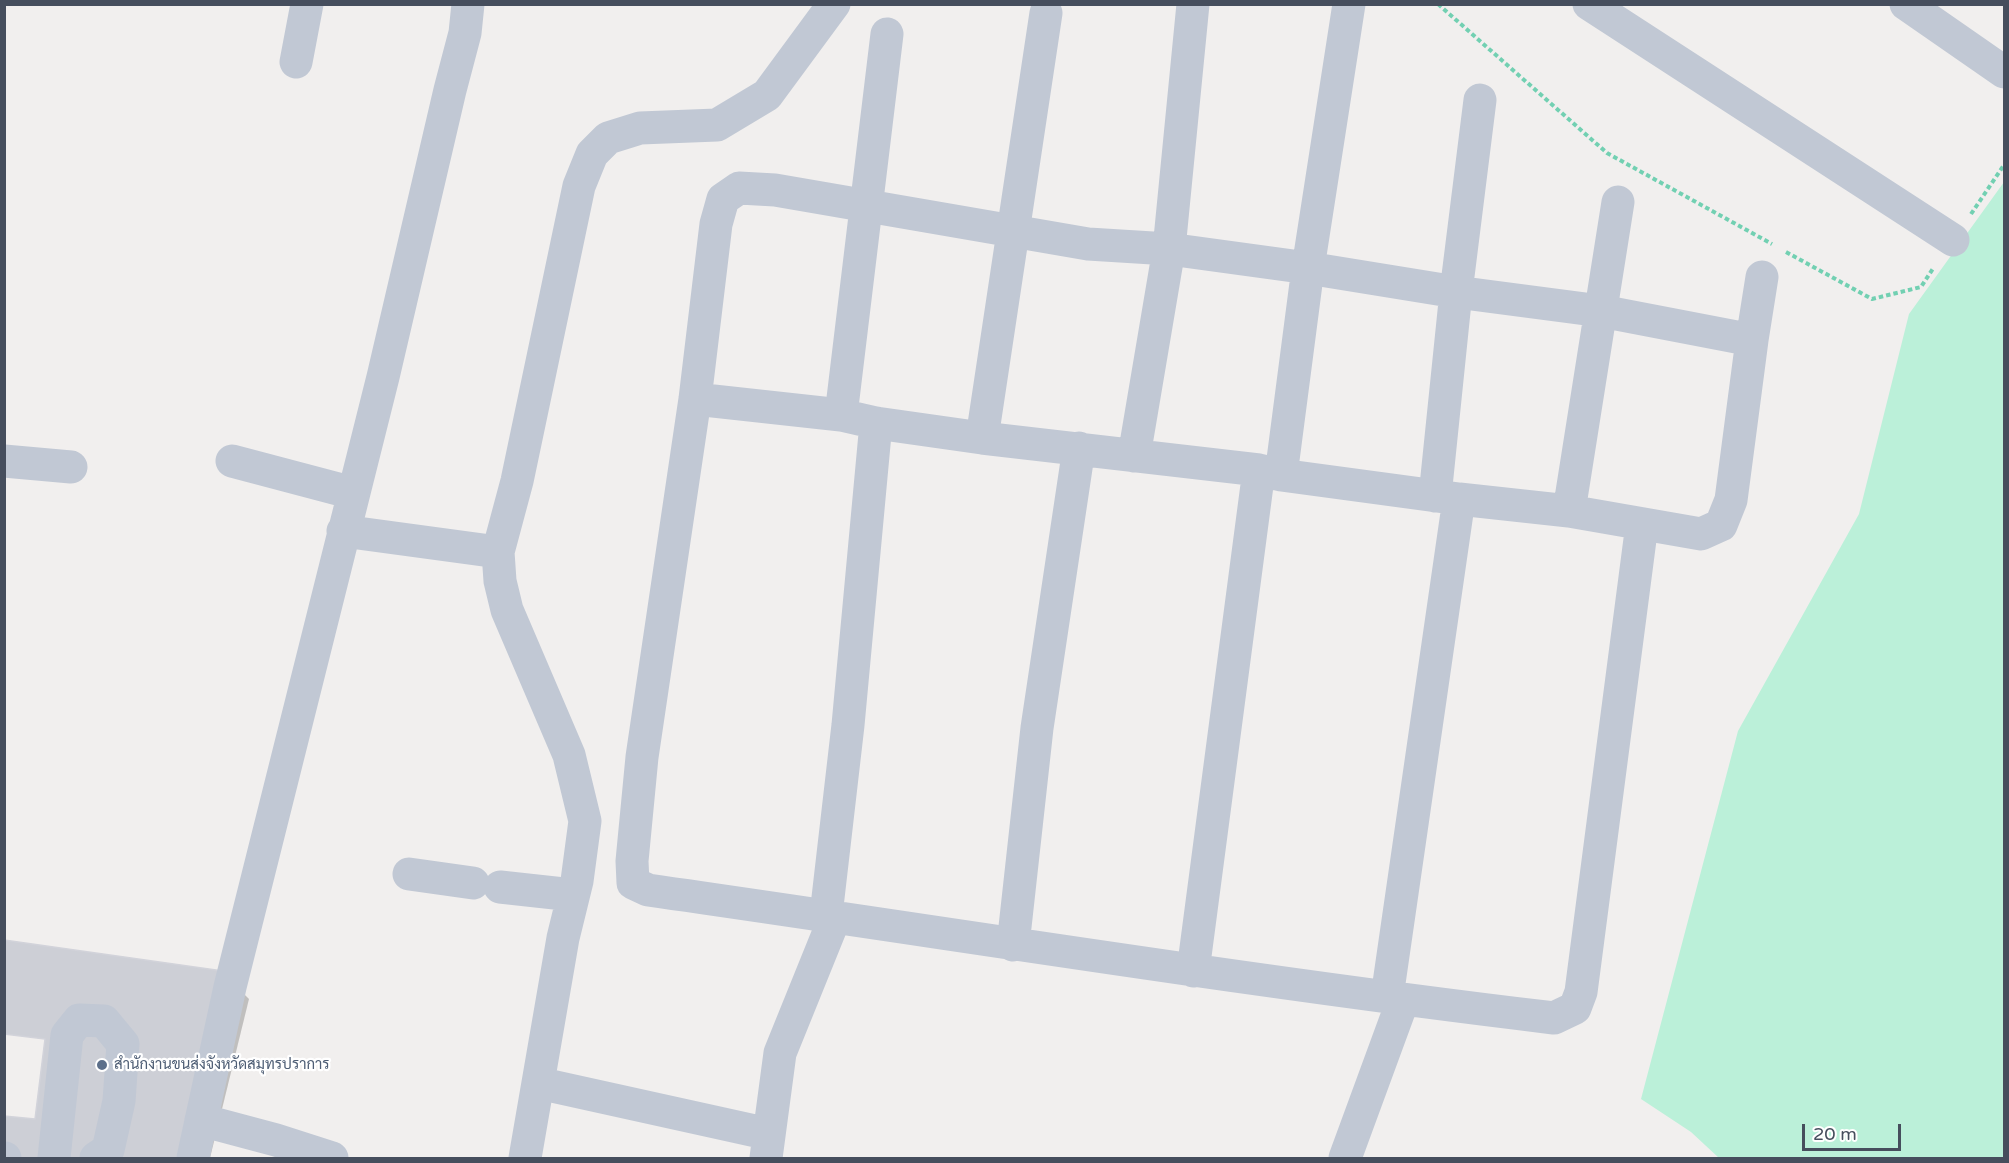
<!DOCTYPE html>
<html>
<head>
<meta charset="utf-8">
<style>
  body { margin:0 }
  #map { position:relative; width:2009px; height:1163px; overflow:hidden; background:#f1efee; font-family:"Varela Round",sans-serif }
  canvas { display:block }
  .frame { position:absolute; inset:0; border:6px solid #464e5d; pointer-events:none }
  .scale { position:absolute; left:1802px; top:1124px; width:99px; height:27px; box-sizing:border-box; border:3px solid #464e5d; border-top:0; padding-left:8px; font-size:18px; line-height:21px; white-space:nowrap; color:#464e5d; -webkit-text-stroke:4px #fff; paint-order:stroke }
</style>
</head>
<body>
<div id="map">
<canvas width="2009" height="1163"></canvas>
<div class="frame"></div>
<div class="scale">20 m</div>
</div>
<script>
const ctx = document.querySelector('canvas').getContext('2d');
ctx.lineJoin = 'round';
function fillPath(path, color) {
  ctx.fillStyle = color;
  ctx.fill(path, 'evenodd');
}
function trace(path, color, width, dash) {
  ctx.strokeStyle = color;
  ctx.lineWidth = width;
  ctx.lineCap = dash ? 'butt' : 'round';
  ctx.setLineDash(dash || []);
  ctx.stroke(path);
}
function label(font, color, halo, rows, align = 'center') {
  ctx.font = font + ' "Varela Round",Sarabun,sans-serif';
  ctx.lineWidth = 4.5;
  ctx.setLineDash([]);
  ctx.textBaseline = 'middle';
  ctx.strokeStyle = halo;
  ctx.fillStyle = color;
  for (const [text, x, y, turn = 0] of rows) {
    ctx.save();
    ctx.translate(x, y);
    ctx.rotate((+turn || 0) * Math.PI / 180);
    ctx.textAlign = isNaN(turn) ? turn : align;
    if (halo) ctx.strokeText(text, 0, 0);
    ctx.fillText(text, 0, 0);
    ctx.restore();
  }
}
fillPath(new Path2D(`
  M2004,182V1158H1719L1691,1132L1641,1099L1738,731L1859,514L1909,314Z`), '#bbf0d9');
fillPath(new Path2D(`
  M222,972L249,999L210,1158H4Z`), '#0003');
const building = new Path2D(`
  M4,940L223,971L177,1158H4Z
  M4,1034L45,1039L35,1119L4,1116Z`);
fillPath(building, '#cdcfd6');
trace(building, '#d2d3da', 1.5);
trace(new Path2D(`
  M1438,4L1607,153L1772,244
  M1971,214L2004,165
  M1786,252L1872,299L1921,287L1934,267`), '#72d0b2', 4, [4.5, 3]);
trace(new Path2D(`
  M1589,4L1953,240
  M1906,4L2004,72
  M296,62L307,4
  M695,399L841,415L876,423L982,438L1259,470L1281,475L1459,499L1569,511L1701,534L1721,525L1731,500L1752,340L1762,277
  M841,415L887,34
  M982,438L1046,13
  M1134,456L1169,249L1193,4
  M4,461L71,467
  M232,461L353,493
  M1281,475L1308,268L1349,4
  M1435,496L1456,292L1480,100
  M1569,511L1618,202
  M1642,524L1581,992L1575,1008L1554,1018C1251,982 950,933 648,890L633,883L632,861L642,757L695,399L716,224L723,199L739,188L775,190L1088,244L1169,249L1308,268L1456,292L1601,311L1752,340
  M343,531L498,552
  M409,874L473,883
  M500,887L573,895
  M826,915L848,725L876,423
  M1013,945L1037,728L1079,448
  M1193,971L1259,470
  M1387,997L1459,499
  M538,1083L769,1134
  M201,1120L276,1140L332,1158
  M4,1158H5
  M54,1158L67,1035L79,1020L104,1021L123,1044L119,1101L108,1150L96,1158
  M193,1158L230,987L383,377L450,90L465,33L468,4
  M525,1158L563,938L577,881L585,821L569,755L507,610L500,581L498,552L517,481L579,186L592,154L608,138L640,128L717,125L767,95L834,4
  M766,1158L780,1053L835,917
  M1345,1158L1403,1000`), '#c1c8d4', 33);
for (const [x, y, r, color] of [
  [102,1065,6,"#5c6f8a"]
]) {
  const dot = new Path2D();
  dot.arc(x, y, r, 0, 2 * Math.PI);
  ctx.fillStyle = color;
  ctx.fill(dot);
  trace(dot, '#fff', 2);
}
label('15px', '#4e5e75', '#fff', [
  ["สำนักงานขนส่งจังหวัดสมุทรปราการ",114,1065]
], 'left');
</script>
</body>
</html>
